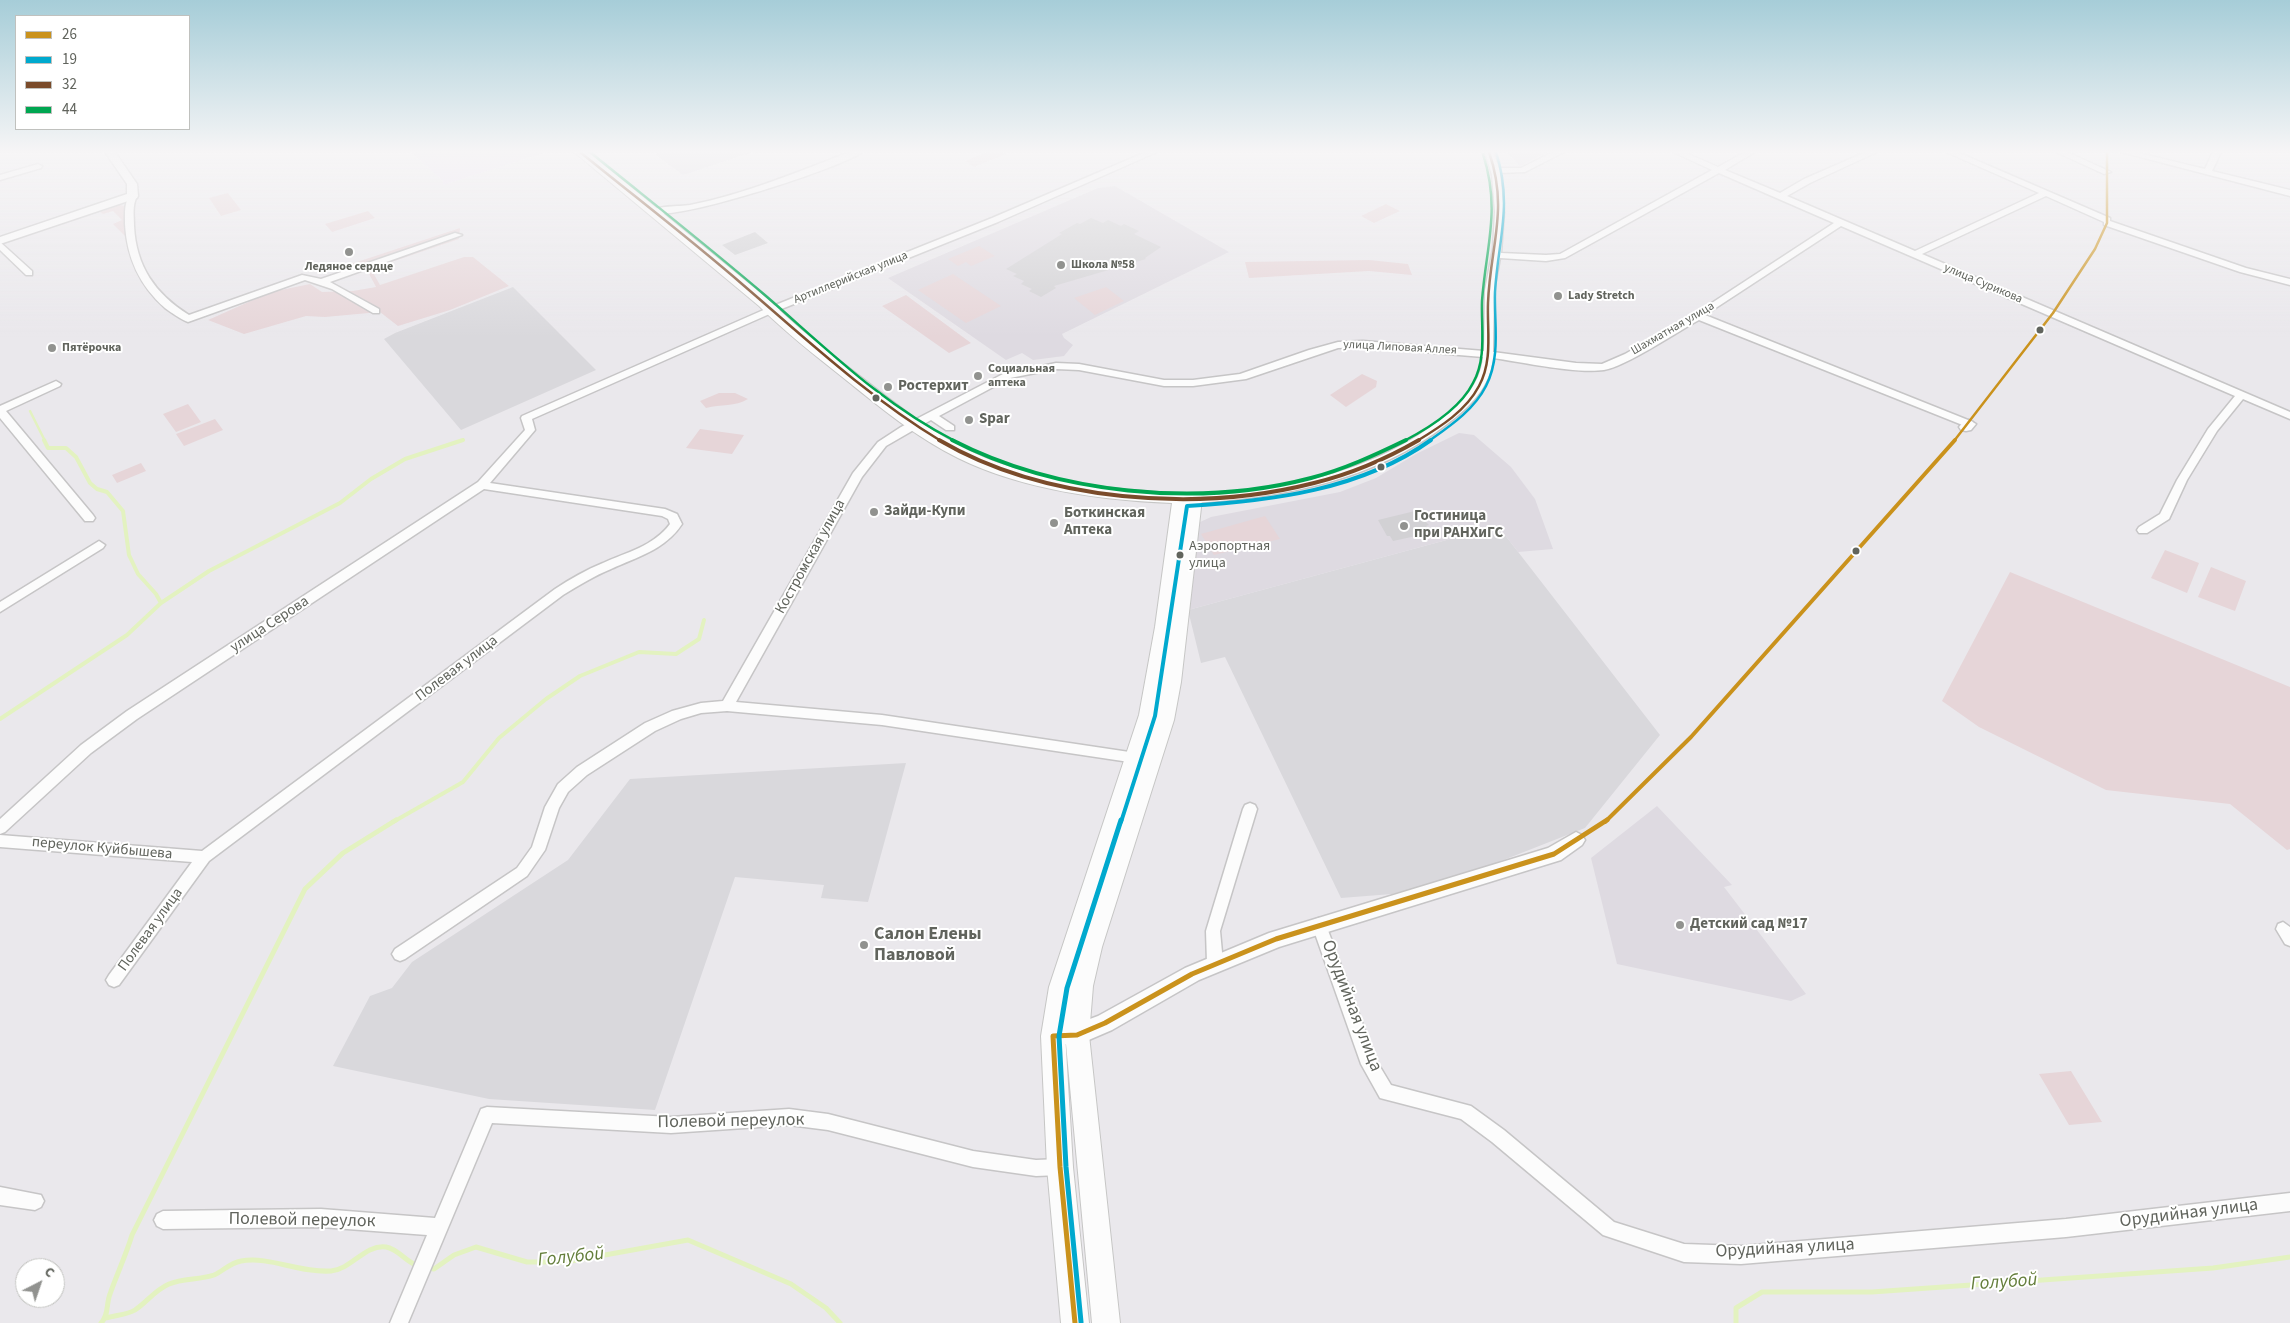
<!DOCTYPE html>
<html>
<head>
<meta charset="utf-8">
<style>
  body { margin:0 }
  #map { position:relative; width:2290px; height:1323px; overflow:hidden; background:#eae8ec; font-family:"Source Sans 3",sans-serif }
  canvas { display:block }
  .legend { position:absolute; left:15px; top:15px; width:175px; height:115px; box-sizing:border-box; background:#fff; border:1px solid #c0c1be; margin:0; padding:6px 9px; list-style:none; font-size:15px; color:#61645d }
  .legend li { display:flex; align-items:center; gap:10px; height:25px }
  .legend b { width:25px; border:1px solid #c0c1be }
  .north { position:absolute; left:15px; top:1258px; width:50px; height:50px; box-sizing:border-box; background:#fff; border:1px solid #c0c1be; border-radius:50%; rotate:41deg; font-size:14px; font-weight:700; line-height:20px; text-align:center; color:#61645d }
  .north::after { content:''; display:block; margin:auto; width:18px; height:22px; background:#91928f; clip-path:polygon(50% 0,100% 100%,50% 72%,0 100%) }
</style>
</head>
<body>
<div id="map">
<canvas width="2290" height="1323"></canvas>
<ul class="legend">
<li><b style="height:6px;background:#ca921c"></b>26</li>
<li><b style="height:6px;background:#00a9ce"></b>19</li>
<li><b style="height:6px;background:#7a4b2a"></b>32</li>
<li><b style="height:6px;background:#00a651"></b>44</li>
</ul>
<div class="north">С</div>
</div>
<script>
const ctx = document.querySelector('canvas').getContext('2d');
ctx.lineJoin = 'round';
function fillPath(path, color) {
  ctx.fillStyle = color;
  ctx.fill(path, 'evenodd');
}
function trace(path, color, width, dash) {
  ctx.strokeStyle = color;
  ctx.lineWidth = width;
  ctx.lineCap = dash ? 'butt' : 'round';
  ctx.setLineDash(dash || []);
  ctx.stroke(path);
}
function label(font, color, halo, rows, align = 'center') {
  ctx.font = font + ' "Source Sans 3",sans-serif';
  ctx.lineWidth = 4;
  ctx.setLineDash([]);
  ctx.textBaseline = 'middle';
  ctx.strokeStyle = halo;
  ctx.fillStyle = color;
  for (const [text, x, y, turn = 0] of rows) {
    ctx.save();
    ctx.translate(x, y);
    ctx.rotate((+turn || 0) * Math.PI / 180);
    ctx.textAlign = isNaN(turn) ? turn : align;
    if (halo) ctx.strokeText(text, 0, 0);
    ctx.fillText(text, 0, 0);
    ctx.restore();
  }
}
fillPath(new Path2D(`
  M411,152H546L443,185V181Z`), '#ede2f4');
fillPath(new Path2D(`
  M513,287L596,370L461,430L384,339L395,333Z
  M1498,526L1660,735L1585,828L1473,872L1392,894L1341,898L1225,657L1201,663L1188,610Z
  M906,763L868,902L821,898L824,885L735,877L655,1110L489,1099L333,1066L370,996L392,988L412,962L568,860L630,779Z`), '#d9d8dc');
fillPath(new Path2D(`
  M659,152H753L683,175L656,155Z
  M1507,152H1548L1520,166Z
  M1115,186L1229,252L1062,334L1064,338L1073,345L1064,356L1033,360L1022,353L1006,360L888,278L1098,188Z
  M1459,433L1474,435L1511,467L1535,499L1553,549L1518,552L1498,526L1188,610L1198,523L1211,517L1340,492L1376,478L1416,454Z
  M1657,806L1732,885L1724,887L1806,994L1791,1001L1617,964L1591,858Z`), '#dedae1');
fillPath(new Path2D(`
  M987,152H1002L1006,154L974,167L965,161Z
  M228,193L241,210L221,216L209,198Z
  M1386,204L1400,211L1374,223L1361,216Z
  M119,205L126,206L127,235L125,236L113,224L122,220L113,211L103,214L100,212Z
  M368,211L375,218L332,232L325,224Z
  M460,228L459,239L371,269L380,285L464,257H473L509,286L450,310L398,326L380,312L325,317L306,316L244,334L208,320L271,292L310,284L322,292L353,291L376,287L367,270L348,265Z
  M979,246L995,256L971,266L966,262L958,266L948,259Z
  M1369,260L1408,264L1412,275L1369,271L1249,278L1245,262Z
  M953,274L1001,306L966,323L918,290Z
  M1106,287L1124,301L1095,315L1074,298Z
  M906,295L971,343L949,353L882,306Z
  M1362,374L1377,381L1376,387L1346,407L1330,395Z
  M719,393H735L748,399C735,407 721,404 706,408L700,401Z
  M188,404L201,422L176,432L163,414Z
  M215,419L223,430L184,446L176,434Z
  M700,429L744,435L732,454L686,448Z
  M141,463L146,471L117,483L112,475Z
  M1265,516L1280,539L1214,555L1201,534Z
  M2165,550L2199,563L2187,593L2151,578Z
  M2211,567L2246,581L2235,611L2198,597Z
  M2010,572L2290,687V849L2287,850L2230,804L2106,790L1979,727L1942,701Z
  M2071,1071L2102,1122L2069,1125L2039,1074Z`), '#e6d5d8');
trace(new Path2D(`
  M30,411L45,441
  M460,441L463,440`), '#e3f2c0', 2.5);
trace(new Path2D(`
  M44,440L48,448H66L76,457L90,483L97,489L107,492L123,511L129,555L138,574L156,594L161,603
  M0,719L127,635L161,603L209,571L340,503L371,479L405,459L463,440
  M393,822L463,782L499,738L546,699L580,676L639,652L676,654L699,639L704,620`), '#e3f2c0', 4);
trace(new Path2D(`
  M428,1268L434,1269L454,1255L476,1247L527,1262H566L688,1240L791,1284L826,1308L840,1323
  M106,1318C115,1315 127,1315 135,1310C147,1302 155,1290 169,1284C183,1278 199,1280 214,1275C223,1271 230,1263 241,1261C270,1256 299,1273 331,1271C352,1269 365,1244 386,1247C399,1249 406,1263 419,1266
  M101,1323C109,1315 106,1304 110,1294C117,1274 126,1255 132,1235L305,889L343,853L396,820
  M1736,1323V1308L1762,1292H1872L2213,1268L2290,1257`), '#e3f2c0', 5);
fillPath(new Path2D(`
  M1091,218L1103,223L1108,220L1121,226L1124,224L1139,231L1134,234L1161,247L1145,258L1146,259L1054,286L1056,288L1041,297L1029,291L1032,289L1021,284L1024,281L1013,276L1017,274L1006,269L1062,234L1059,233L1077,223L1080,224Z
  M755,232L768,243L735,255L722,245Z
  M1415,511L1429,525L1426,526L1430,530L1418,533L1416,536L1393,541L1390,536H1387L1378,520Z`), '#d2d1d4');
const minor = new Path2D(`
  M850,152H862C842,168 666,225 649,212C658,205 678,207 690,205C745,194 797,172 850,152Z
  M1146,152H1157L998,222L774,312L532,419L535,430L490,483L665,509L677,514L682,524C665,550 637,557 611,569C594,576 579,585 563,595L209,861L119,985L114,987L109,985L106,980L109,975L192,862L0,847V835L202,851L555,589C570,579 586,570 603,563C627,552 654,546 670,524L668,519L662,516L484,489L137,719L91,753L5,832L0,834V819L81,745L127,711L478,482L525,430L521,418L522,416L768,308L992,218Z
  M1485,152H1493L1499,168H1521L1553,152H1564L1525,172L1500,173L1504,212L1501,253L1546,255L1560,254L1712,170L1673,152H1684L1718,167L1745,152H1755L1725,170L1780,193L1804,179L1866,152H1877L1810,183L1787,196L1915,251L2039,193L1946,152H1957L2110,218V221L2246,268L2290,279V285L2240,272L2104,225V222L2046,196L1922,254L2290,412V419L2243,399L2217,431L2187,480L2169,519L2147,533H2139L2137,530L2139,527L2160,514L2177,480L2208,429L2235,396L1841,226L1705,315L1973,422V426H1965L1699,320C1677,332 1625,367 1604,370C1576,374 1522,362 1493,358C1490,387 1470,407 1447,424C1374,481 1284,497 1194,503L1190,502L1188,499L1190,496C1213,490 1242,493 1266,489C1329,478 1388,460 1440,420C1462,403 1480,385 1483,357L1363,347L1338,348L1246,379L1193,386H1164L1079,370L1056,369L1010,378L939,416L954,426V430H946L931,420L886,446L862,477L736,702L882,715L1136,753L1141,754L1143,758L1141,762L1136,763L882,725L727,711L701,713L681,719L655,731L587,775L568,792L559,808L545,850L527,876L405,959L400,961L395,959L392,954L395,949L517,868L532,847L545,807L558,784L577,767L645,723L672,711L701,703L723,701L853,473L878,442L901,427L1003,374L1056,363L1079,364L1164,380H1193L1240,374L1309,350L1338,342L1363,341L1484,351L1485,290L1493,249L1495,212L1492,175ZM1719,173L1834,223L1695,314L1625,354L1602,364L1576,363L1493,352L1494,290L1500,258L1546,261L1565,258Z
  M2056,152H2067L2111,172L2104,174Z
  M2121,152H2135L2205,169L2213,152H2221L2212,171L2290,190V196Z
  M38,164L42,166L41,168L0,180V175Z
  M133,193L137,196C132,206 134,215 134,226C136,266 155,294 189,315L302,275L321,279L455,233L462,235L330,282L379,309V313H373L332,289L305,280L188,322C180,319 172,313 165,308C139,285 127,258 125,224C125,212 124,204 130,194Z
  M0,242L32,271V275H26L0,250Z
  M56,381L61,384L60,386L6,411L93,515L95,518L93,521H85L0,418V406Z
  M99,541L105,545L103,548L0,612V602Z
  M1250,803L1255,805L1257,809L1220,931L1223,963L1220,968L1215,970L1210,968L1207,963L1206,931L1243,809L1245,805Z
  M1319,918L1324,920L1326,925L1376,1060L1391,1085L1471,1106L1504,1130L1614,1222L1684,1244L1741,1246L2066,1219L2290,1193V1211L2066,1237L1741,1264L1684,1262L1603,1235L1492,1142L1461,1119L1380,1098L1361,1064L1312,925L1314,920Z
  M2283,922L2290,927V946L2285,944L2276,929L2278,924Z
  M487,1107L671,1117L789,1109L828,1114L973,1151L1036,1160L1060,1159L1066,1161L1068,1167L1066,1173L1060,1175L1036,1176L973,1167L828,1130L789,1125L671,1133L492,1123L408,1323H390L427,1235L321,1227L163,1229L157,1226L154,1220L157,1214L163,1211L321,1209L435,1218L481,1109Z
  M0,1187L41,1195L44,1201L41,1207L35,1210L0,1205Z`);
const tertiary = new Path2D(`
  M105,152H115L137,184L138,196L137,198L0,244V237L127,194V184Z
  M1969,420L1976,424L1971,430L1966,431L1961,430L1959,427L1964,421Z
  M1576,832L1582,835L1585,840L1582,845L1561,860L1279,947L1199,980L1112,1030L1077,1045L1070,1046L1063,1043L1060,1036L1063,1029L1098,1016L1185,968L1269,933L1548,848Z`);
const secondary = new Path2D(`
  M574,152H588L769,300C796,327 826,350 856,373C900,407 943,443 996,462C1059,485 1128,491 1194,494L1200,495L1202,499L1181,682L1174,720L1102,947L1093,986L1089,1035L1120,1323H1092L1065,1033L1073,1167L1089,1323H1061L1047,1167L1041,1036L1049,987L1139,715L1155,627L1172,503C1101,500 1023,490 958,458C917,438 881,408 846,380C816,356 786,333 759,306Z`);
trace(minor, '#c6c5c6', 3);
trace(tertiary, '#c6c5c6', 3);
trace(secondary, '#c6c6c5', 2);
fillPath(minor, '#fcfcfc');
fillPath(tertiary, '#fcfcfc');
fillPath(secondary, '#fcfcfc');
trace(new Path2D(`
  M1954,441L2053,313L2095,249L2107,223V152`), '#ca921c', 2.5);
trace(new Path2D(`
  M1605,822L1691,737L1955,440`), '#ca921c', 4);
trace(new Path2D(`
  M1075,1323L1060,1167L1053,1036L1077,1035L1105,1023L1192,974L1276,939L1554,854L1607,820`), '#ca921c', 5);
trace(new Path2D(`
  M1429,441C1450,426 1474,410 1486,386C1501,357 1494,323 1495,292C1498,240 1513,205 1496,152`), '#00a9ce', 2.5);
trace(new Path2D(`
  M1121,822L1155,716L1187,506C1271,501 1361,490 1431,440`), '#00a9ce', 4);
trace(new Path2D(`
  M1081,1322L1066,1167L1059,1036L1067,988L1121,820`), '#00a9ce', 5);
trace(new Path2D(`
  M580,152C634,196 689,238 742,284C806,339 868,397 941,441
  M1417,441C1440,427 1466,411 1479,386C1493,360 1487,331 1488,303C1490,246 1509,210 1489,152`), '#7a4b2a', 2.5);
trace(new Path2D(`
  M939,440C1045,502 1197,513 1314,483C1351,474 1386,459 1419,440`), '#7a4b2a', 4);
trace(new Path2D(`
  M590,152C649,200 709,247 766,296C826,348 883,405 955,441
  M1404,441C1429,428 1460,409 1473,383C1487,358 1481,328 1482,301C1486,246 1501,210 1483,154`), '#00a651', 2.5);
trace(new Path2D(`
  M952,440C1057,494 1197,508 1311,478C1345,469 1375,455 1406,440`), '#00a651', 4);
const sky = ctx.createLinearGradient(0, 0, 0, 337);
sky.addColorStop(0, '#a6cdd8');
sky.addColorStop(0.45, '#f6f5f6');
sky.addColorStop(1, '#f6f5f600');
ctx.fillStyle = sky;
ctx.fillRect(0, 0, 2290, 337);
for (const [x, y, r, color] of [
  [349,252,5,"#91928f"],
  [1061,265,5,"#91928f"],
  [1558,296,5,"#91928f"],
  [2040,330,4.5,"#61645d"],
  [52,348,5,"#91928f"],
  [978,376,5,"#91928f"],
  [888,387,5,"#91928f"],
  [876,398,4.5,"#61645d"],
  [969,420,5,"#91928f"],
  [1381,467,4.5,"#61645d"],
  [874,512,5,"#91928f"],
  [1054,523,5,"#91928f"],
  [1404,526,5,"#91928f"],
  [1856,551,4.5,"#61645d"],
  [1180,555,4.5,"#61645d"],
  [1680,925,5,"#91928f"],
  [864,945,5,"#91928f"]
]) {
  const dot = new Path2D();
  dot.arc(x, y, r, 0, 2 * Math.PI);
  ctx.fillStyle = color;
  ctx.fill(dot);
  trace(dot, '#fff', 2);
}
label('bold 12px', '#61645d', '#fff', [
  ["Школа №58",1071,265],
  ["Ледяное сердце",349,267,"center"],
  ["Lady Stretch",1568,296],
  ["Пятёрочка",62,348],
  ["Социальная",988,369],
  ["аптека",988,383]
], 'left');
label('12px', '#61645d', '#fff', [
  ["Артиллерийская улица",851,278,-22],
  ["улица Сурикова",1983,284,23],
  ["Шахматная улица",1673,329,-30],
  ["улица Липовая Аллея",1400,348,3]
]);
label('14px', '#61645d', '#fff', [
  ["Аэропортная",1189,547],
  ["улица",1189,564]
], 'left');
label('bold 15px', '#61645d', '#fff', [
  ["Ростерхит",898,387],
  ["Spar",979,420],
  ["Зайди-Купи",884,512],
  ["Боткинская",1064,514],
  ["Аптека",1064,531],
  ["Гостиница",1414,517],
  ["при РАНХиГС",1414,534],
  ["Детский сад №17",1690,925]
], 'left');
label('15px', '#61645d', '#fff', [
  ["Костромская улица",811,557,-61],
  ["улица Серова",270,625,-33],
  ["Полевая улица",457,669,-37],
  ["переулок Куйбышева",102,849,5],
  ["Полевая улица",151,930,-54]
]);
label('bold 18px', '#61645d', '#fff', [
  ["Салон Елены",874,935],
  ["Павловой",874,956]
], 'left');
label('18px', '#61645d', '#fff', [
  ["Орудийная улица",1351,1006,69],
  ["Полевой переулок",731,1122,-1],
  ["Орудийная улица",2189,1214,-7],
  ["Полевой переулок",302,1221,1],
  ["Орудийная улица",1785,1249,-3]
]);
label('italic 19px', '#647e3b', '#fff', [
  ["Голубой",571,1258,-6],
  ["Голубой",2004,1283,-4]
]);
</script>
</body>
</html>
